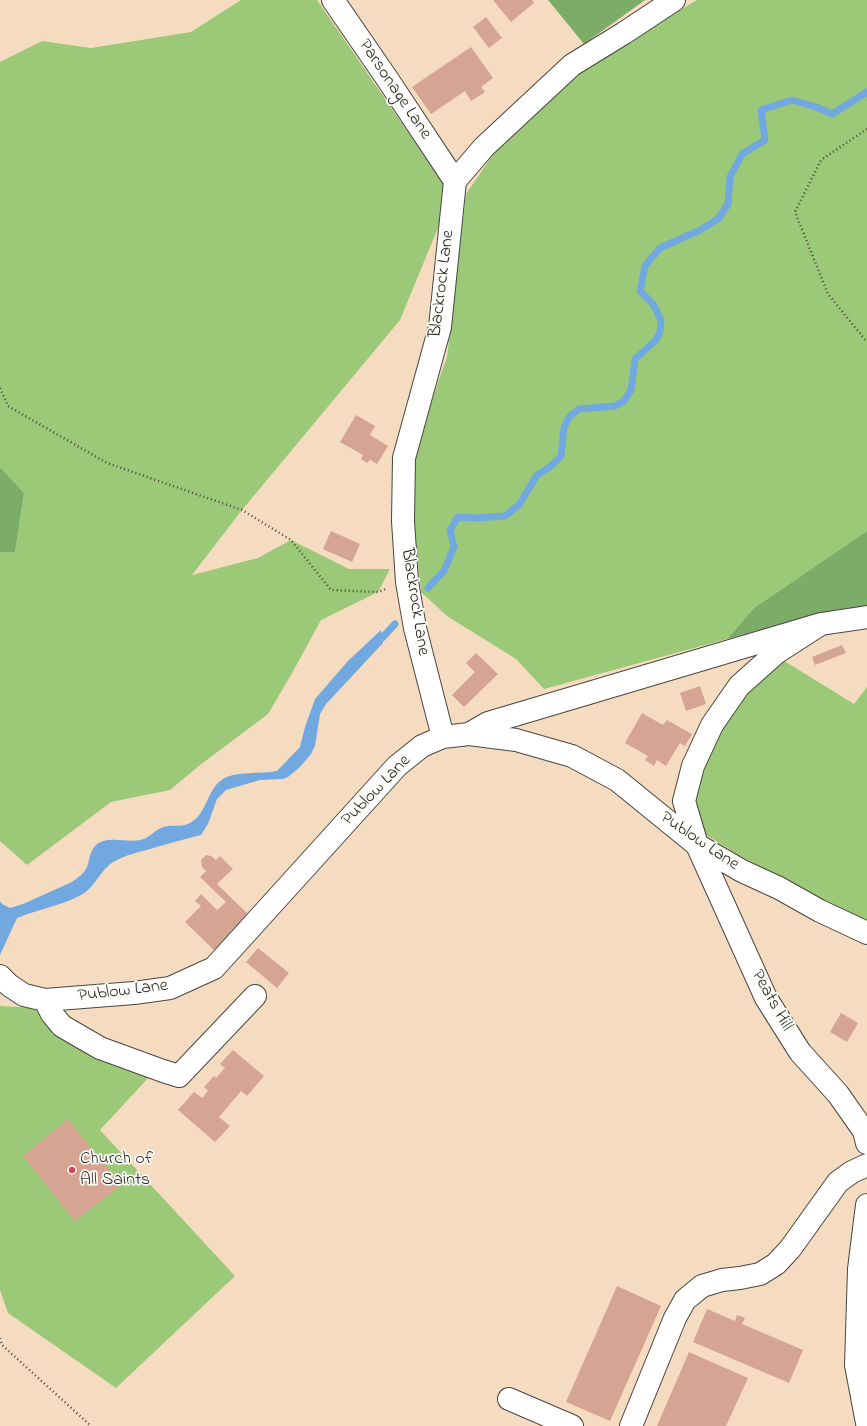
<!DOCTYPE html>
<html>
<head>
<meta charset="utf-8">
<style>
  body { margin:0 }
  canvas { display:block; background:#f5dcc0 }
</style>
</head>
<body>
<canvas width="867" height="1426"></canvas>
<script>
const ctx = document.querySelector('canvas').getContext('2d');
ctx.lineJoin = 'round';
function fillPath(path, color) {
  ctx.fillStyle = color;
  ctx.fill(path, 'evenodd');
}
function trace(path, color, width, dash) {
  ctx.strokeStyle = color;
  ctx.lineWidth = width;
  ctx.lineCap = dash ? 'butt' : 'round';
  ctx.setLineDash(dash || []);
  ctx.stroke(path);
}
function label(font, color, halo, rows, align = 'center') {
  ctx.font = font + ' "Indie Flower",sans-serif';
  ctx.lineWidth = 3.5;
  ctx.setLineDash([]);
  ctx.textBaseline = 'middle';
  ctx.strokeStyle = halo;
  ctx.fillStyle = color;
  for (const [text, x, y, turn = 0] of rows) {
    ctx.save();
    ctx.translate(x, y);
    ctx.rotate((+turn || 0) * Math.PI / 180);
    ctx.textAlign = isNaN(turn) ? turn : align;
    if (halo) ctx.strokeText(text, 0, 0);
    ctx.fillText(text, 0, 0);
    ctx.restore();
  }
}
fillPath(new Path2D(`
  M241,0H317L445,186V211L400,320L242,510L192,575L258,558L291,540L349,569H390L378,592L321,620L291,675L268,714L200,765L170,790L111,802L27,865L0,841V552H15L24,493L0,467V62L42,41L91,48L191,32Z
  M697,0H867V531L754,608L727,639L544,689L516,659L447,616L421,592L410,495L412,455L447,357L466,194L492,156L526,119L580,70Z
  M781,659L854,704L867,687V922L740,856L706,835L693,803L705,755L730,708Z
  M0,1006L52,1009V1034L150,1076L100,1130L235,1276L116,1388L8,1313L0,1290Z`), '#9bc978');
fillPath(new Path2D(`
  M548,0H645L584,44Z
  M0,467L24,493L15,552H0Z
  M867,531V606L832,611L727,639L754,608Z`), '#7cad68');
fillPath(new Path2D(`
  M381,630L383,643L326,704L320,714L315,746L311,754L300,767L288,777L283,779L260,780L226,790L217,799L208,824L201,835C184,839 167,844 150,849C139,852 126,855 115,861C100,869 96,887 81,895C61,906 38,909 17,918L0,955V901L2,904L10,908L23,904L72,882C77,878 84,874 87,867C90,860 89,852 96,845C108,835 126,843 140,840C148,839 154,831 161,828C168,824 177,827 185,825C208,818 205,790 223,779C236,771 261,774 277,771L300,747L305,727L315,699L348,661Z`), '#71a8df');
trace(new Path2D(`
  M428,588L444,571L454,547L450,530L458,517L476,518L505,516L519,505L537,475L550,467L561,456L564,428L569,417L579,409L615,406L624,401L631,390L635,359L655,341L660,332L661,320L653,304L640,291L645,266L660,248L700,230L718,219L728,204L730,177L742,154L765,140L761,110L792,100L816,107L832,114L867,92
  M382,638L395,624`), '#71a8df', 7);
fillPath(new Path2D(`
  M493,0H532L534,3L511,22Z
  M486,17L502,38L489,48L473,27Z
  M471,47L493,78L481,87L485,92L471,101L465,91L431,114L412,87Z
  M356,415L375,426L370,435L388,446L377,464L370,460L367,463L361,459L363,455L340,442Z
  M331,531L360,544L352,562L323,549Z
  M842,645L846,653L815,665L812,657Z
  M476,653L498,674L464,707L452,695L475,672L466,663Z
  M700,686L706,704L686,711L680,693Z
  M642,713L663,725L667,720L692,734L685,746L680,743L666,766L657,760L654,766L645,760L648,756L625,743Z
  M206,855L211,856L216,860L220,856L233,869L217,884L252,918L218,954L185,922L201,906L195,901L201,894L217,910L226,902L200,877L206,871L202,867L201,860Z
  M258,948L289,973L277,988L246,962Z
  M841,1013L858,1023L847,1042L830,1032Z
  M233,1050L264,1076L247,1096L241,1091L219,1117L230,1126L215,1142L178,1110L194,1092L202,1098L208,1091L204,1087L214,1076L216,1078L225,1068L220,1064Z
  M68,1119L121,1185L75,1221L23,1156Z
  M617,1286L661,1306L610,1421L566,1402Z
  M707,1309L735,1321L737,1315L745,1318L742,1324L803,1350L789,1383L693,1342Z
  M689,1352L748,1378L726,1426H657Z`), '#d6a492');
const minor = new Path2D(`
  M333,0L386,77L455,181
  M821,624L776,653L739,686L712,725L693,766L684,801L697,845L766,998L800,1052L838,1094L864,1131L867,1143
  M469,734L488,723L821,624L867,617
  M443,737L415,628L407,582L403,521L404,458L440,327L455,181L484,147L572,65L624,33L674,0
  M0,976L9,985L24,995L45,1000L134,993L170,988L214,968L397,766L422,746L443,737L469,734L516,740L572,756L617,780L697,845L742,871L779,888L820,911L867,933
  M45,1000L52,1014L62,1026L100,1048L163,1071L179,1076L255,996
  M867,1205L859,1269L856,1365L867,1423
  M509,1399L572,1426
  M631,1426L675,1318L685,1300L702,1286L722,1280L740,1278L760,1274L776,1264L790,1249L838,1182L852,1172L867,1165`);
trace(minor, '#494641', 24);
trace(new Path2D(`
  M867,129L821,160L795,212L828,294L867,342
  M0,388L8,406L107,463L242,510L291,540L331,590L378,592L386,589
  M0,1338L2,1345L91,1426`), '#494641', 2.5, [1, 3]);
trace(minor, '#fff', 22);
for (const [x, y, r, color] of [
  [72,1170,4,"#d1495b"]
]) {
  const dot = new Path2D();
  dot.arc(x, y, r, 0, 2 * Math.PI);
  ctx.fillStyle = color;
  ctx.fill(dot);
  trace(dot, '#fdfcf7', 1.5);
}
label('18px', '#2b2b2b', '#fdfcf7', [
  ["Parsonage Lane",394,90,56],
  ["Blackrock Lane",443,284,-83],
  ["Blackrock Lane",414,602,81],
  ["Publow Lane",377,791,-46],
  ["Publow Lane",699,842,34],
  ["Publow Lane",123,992,-7],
  ["Peats Hill",771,1001,61]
]);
label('18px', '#2b2b2b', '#fdfcf7', [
  ["Church of",80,1160],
  ["All Saints",80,1181]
], 'left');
</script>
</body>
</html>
